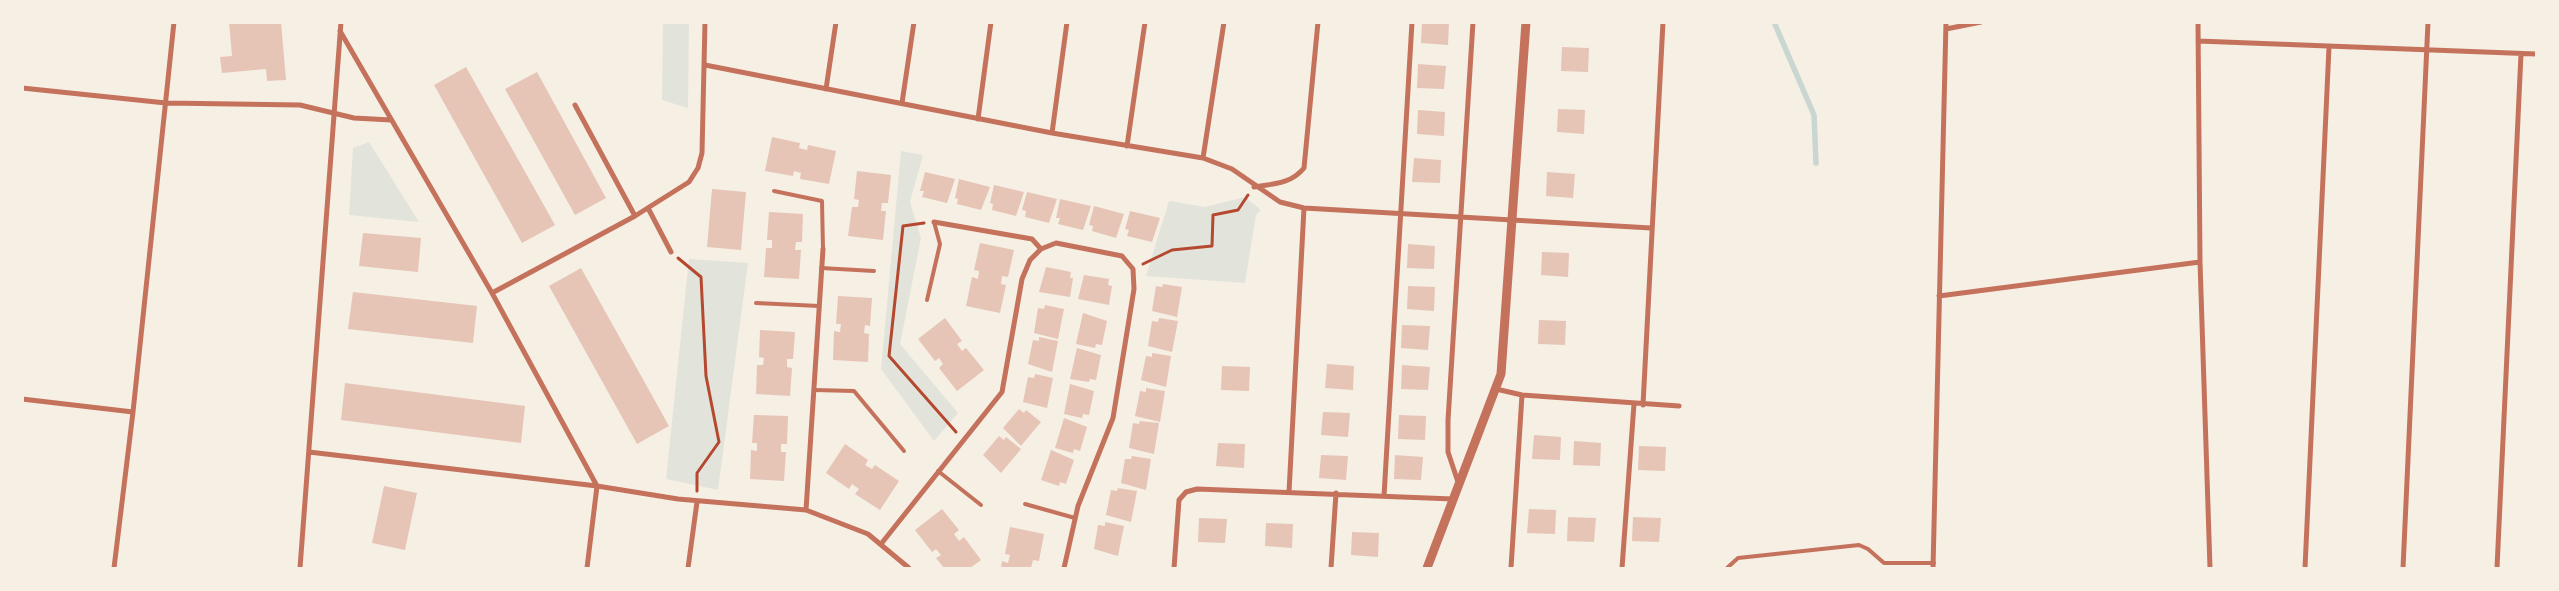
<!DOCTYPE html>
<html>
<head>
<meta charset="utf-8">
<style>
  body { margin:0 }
  #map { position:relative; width:2559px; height:591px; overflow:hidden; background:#f6efe4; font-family:"DejaVu Sans",sans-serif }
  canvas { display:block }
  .frame { position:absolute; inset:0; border:24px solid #f6efe4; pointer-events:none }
</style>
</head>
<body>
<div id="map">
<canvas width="2559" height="591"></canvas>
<div class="frame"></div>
</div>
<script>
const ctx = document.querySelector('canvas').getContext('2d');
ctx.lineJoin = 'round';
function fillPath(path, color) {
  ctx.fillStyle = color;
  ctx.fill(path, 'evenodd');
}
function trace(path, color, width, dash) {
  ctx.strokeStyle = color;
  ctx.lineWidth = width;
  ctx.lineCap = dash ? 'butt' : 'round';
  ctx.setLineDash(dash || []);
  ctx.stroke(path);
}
fillPath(new Path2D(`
  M663,23H689L688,108L662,100Z
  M369,142L419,222L349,215L353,148Z
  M901,151L923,155L910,202L921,238L900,344L958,413L934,441L881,369Z
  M1245,197L1261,210L1256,215L1245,283L1146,276L1169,201L1205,207Z
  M689,259L748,263L718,490L666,479Z`), '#e2e4dc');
trace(new Path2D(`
  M1774,22L1814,115L1816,163`), '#c9d6d2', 5.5);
fillPath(new Path2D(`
  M229,22H281L286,80L267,81L266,69L222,73L220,57L232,56Z
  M1422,22H1449L1448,45L1421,43Z
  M1562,47L1589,48L1588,72L1561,71Z
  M1418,64L1446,66L1444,89L1417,88Z
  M466,67L555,225L522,243L434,85Z
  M537,72L606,198L575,215L505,89Z
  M1558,109L1585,110L1584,134L1557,132Z
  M1418,110L1445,112L1444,136L1417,134Z
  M772,137L800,143L799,148L807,150L808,145L836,151L829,184L800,179L801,173L794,171L793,176L765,171Z
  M1414,158L1441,160L1440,183L1412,182Z
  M857,171L891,175L888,203H882L881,211H886L883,240L848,236L852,207H858L859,200L854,199Z
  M925,172L955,179L947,203L922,197L924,191H920Z
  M1547,172L1575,174L1573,198L1546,196Z
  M959,179L990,187L981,210L957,204L958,199L955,198Z
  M994,185L1024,192L1016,216L992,210L993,204L990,203Z
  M712,189L746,192L741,250L707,247Z
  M1027,192L1057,199L1049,223L1025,217L1026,211L1022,210Z
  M1060,199L1091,206L1083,230L1058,224L1060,218H1056Z
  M1094,206L1124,214L1116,238L1092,231L1093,226L1089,225Z
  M1130,211L1160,218L1152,242L1127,236L1129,230L1125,229Z
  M769,212L803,214L802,242H796L795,250H801L799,279L764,277L766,248H772V240H767Z
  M363,233L421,238L418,272L359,266Z
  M980,243L1014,250L1008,277L1002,276L1001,284L1006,285L1000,313L966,306L972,277L978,279L979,271L974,270Z
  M1408,244L1435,246L1434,269L1407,268Z
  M1542,252L1569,253L1568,277L1541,275Z
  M1046,267L1071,272L1070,278H1073L1070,297L1039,292Z
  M581,268L669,426L637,444L549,286Z
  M1084,275L1109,279L1108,285L1112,286L1109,305L1078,299Z
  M1163,284L1182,287L1177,317L1152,311L1156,286L1162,287Z
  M1408,286L1435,287L1434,311L1407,309Z
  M353,292L477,306L473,343L348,329Z
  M838,296L872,298L870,326L865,325L864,333L869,334L868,362L833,360L834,331L840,332L841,324H836Z
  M1045,305L1064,309L1058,339L1034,333L1038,308L1044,309Z
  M1083,313L1107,321L1102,345L1096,344L1095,348L1076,344Z
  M945,318L962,341L957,344L962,351L966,348L984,370L957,391L939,368L943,364L939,358L935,361L918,339Z
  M1159,318L1178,321L1172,352L1148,346L1152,321L1158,322Z
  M1539,320L1566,321L1565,345L1538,344Z
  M1402,325L1430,326L1428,350L1401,348Z
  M760,330L795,332L793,359H787V367L792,368L790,396L756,394L757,365H763L764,358L759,357Z
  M1039,337L1058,341L1052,372L1028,364L1033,340L1039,341Z
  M1077,348L1101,355L1096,380L1090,379L1089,382L1070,379Z
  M1152,353L1171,356L1166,387L1141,380L1146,356L1152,357Z
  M1327,364L1354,366L1353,390L1325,388Z
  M1402,365L1430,367L1428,390L1401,389Z
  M1222,366L1250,367L1249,391L1221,390Z
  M1035,374L1053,378L1047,408L1023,402L1028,377L1034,378Z
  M345,383L525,406L521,443L341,420Z
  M1070,384L1094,391L1089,415L1083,414L1082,418L1064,414Z
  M1146,388L1165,391L1160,422L1135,416L1140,391L1146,392Z
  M1019,409L1024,413L1026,410L1041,422L1021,446L1003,428Z
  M1323,412L1350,413L1348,437L1321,435Z
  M754,415L788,416L787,444H781V452H786L784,481L750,479L751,450L757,451V443H752Z
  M1399,415L1426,416L1425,440L1398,439Z
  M1064,418L1087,427L1080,451L1074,449L1073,453L1055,448Z
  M1140,421L1159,423L1154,454L1129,448L1133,423L1139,424Z
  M1534,435L1561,437L1560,460L1532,459Z
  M999,436L1004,440L1006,437L1021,449L1001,473L983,455Z
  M1574,441L1601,443L1600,466L1573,465Z
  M1218,443L1245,444L1244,468L1216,466Z
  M845,444L868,460L865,465L872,469L875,465L899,481L880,510L855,494L859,489L852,484L849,489L826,473Z
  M1639,446L1666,447L1665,471L1638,470Z
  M1051,450L1074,460L1066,484L1060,482L1059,486L1041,480Z
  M1321,455L1348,456L1346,480L1319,478Z
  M1395,455L1423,457L1421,480L1394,479Z
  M1132,456L1151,459L1146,490L1121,483L1125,459H1131Z
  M384,486L417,493L405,550L372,543Z
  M1118,488L1137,491L1131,522L1106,515L1111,490L1117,491Z
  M942,509L959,530L954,534L959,541L964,537L981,560L970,568H944L936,558L941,555L936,549L932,552L915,530Z
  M1529,509L1556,510L1555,534L1527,533Z
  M1568,517L1596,518L1594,542L1567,541Z
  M1633,517L1661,518L1659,542L1632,541Z
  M1199,518L1227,519L1225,543L1198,542Z
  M1105,522L1124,526L1118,556L1094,549L1098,525L1105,526Z
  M1266,523L1293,524L1292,548L1265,546Z
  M1010,527L1044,534L1039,561L1033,560L1031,568H1001L1002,561L1008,563L1010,555L1005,554Z
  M1352,532L1379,533L1378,557L1351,555Z`), '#e6c5b7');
trace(new Path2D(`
  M924,223L903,226L889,356L956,432
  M678,258L701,277L706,376L719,442L697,473V491
  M1143,264L1172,250L1212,246L1213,215L1238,210L1248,195`), '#b5482f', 3);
trace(new Path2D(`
  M774,191L822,201L823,249
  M821,268L874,271
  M927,300L940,244L934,222
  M756,303L819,306
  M814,390L854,391L904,451
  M938,471L981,505
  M1025,504L1075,518
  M1727,568L1738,558L1859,545L1868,549L1884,563H1934`), '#c5725c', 4);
trace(new Path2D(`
  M2198,22L2200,262L2210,568
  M1946,29L1981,22
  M340,31L492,293L597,486L587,568
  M2198,41L2536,54
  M705,65L1052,133L1203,158L1232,169L1280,202L1304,208L1651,228
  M22,88L166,103L300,105L354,118L391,120
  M826,89L836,22
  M902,103L914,22
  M575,105L635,216
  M978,119L991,22
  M1052,133L1067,22
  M1127,146L1145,22
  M1203,158L1224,22
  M1254,187C1273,184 1291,184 1304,168L1318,22
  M648,208L671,252
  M934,222L1032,239L1041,249
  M492,293L635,216L689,182L698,168L702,153L705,22
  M1939,296L2200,262
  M1496,389L1522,395L1679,406
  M22,399L133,412
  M1643,405L1663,22
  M309,452L597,486L678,499L806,510L868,534L909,568
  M1459,485L1448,452V420L1473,22
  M1289,492L1304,208
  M1384,496L1412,22
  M806,510L823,249
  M881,544L1002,392L1022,279L1030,260L1041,249L1056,243L1122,256L1133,269L1134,289L1113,418L1078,506L1064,568
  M114,568L133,412L174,22
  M300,568L341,22
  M688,568L697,502
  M1174,568L1179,500L1186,492L1197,489L1453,499
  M1331,568L1336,493
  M1511,568L1522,395
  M1622,568L1634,404
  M1933,568L1946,22
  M2305,568L2329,47
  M2403,568L2428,22
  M2497,568L2521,54`), '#c5725c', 5);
trace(new Path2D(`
  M1427,568L1501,374L1526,22`), '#c5725c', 9);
</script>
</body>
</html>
